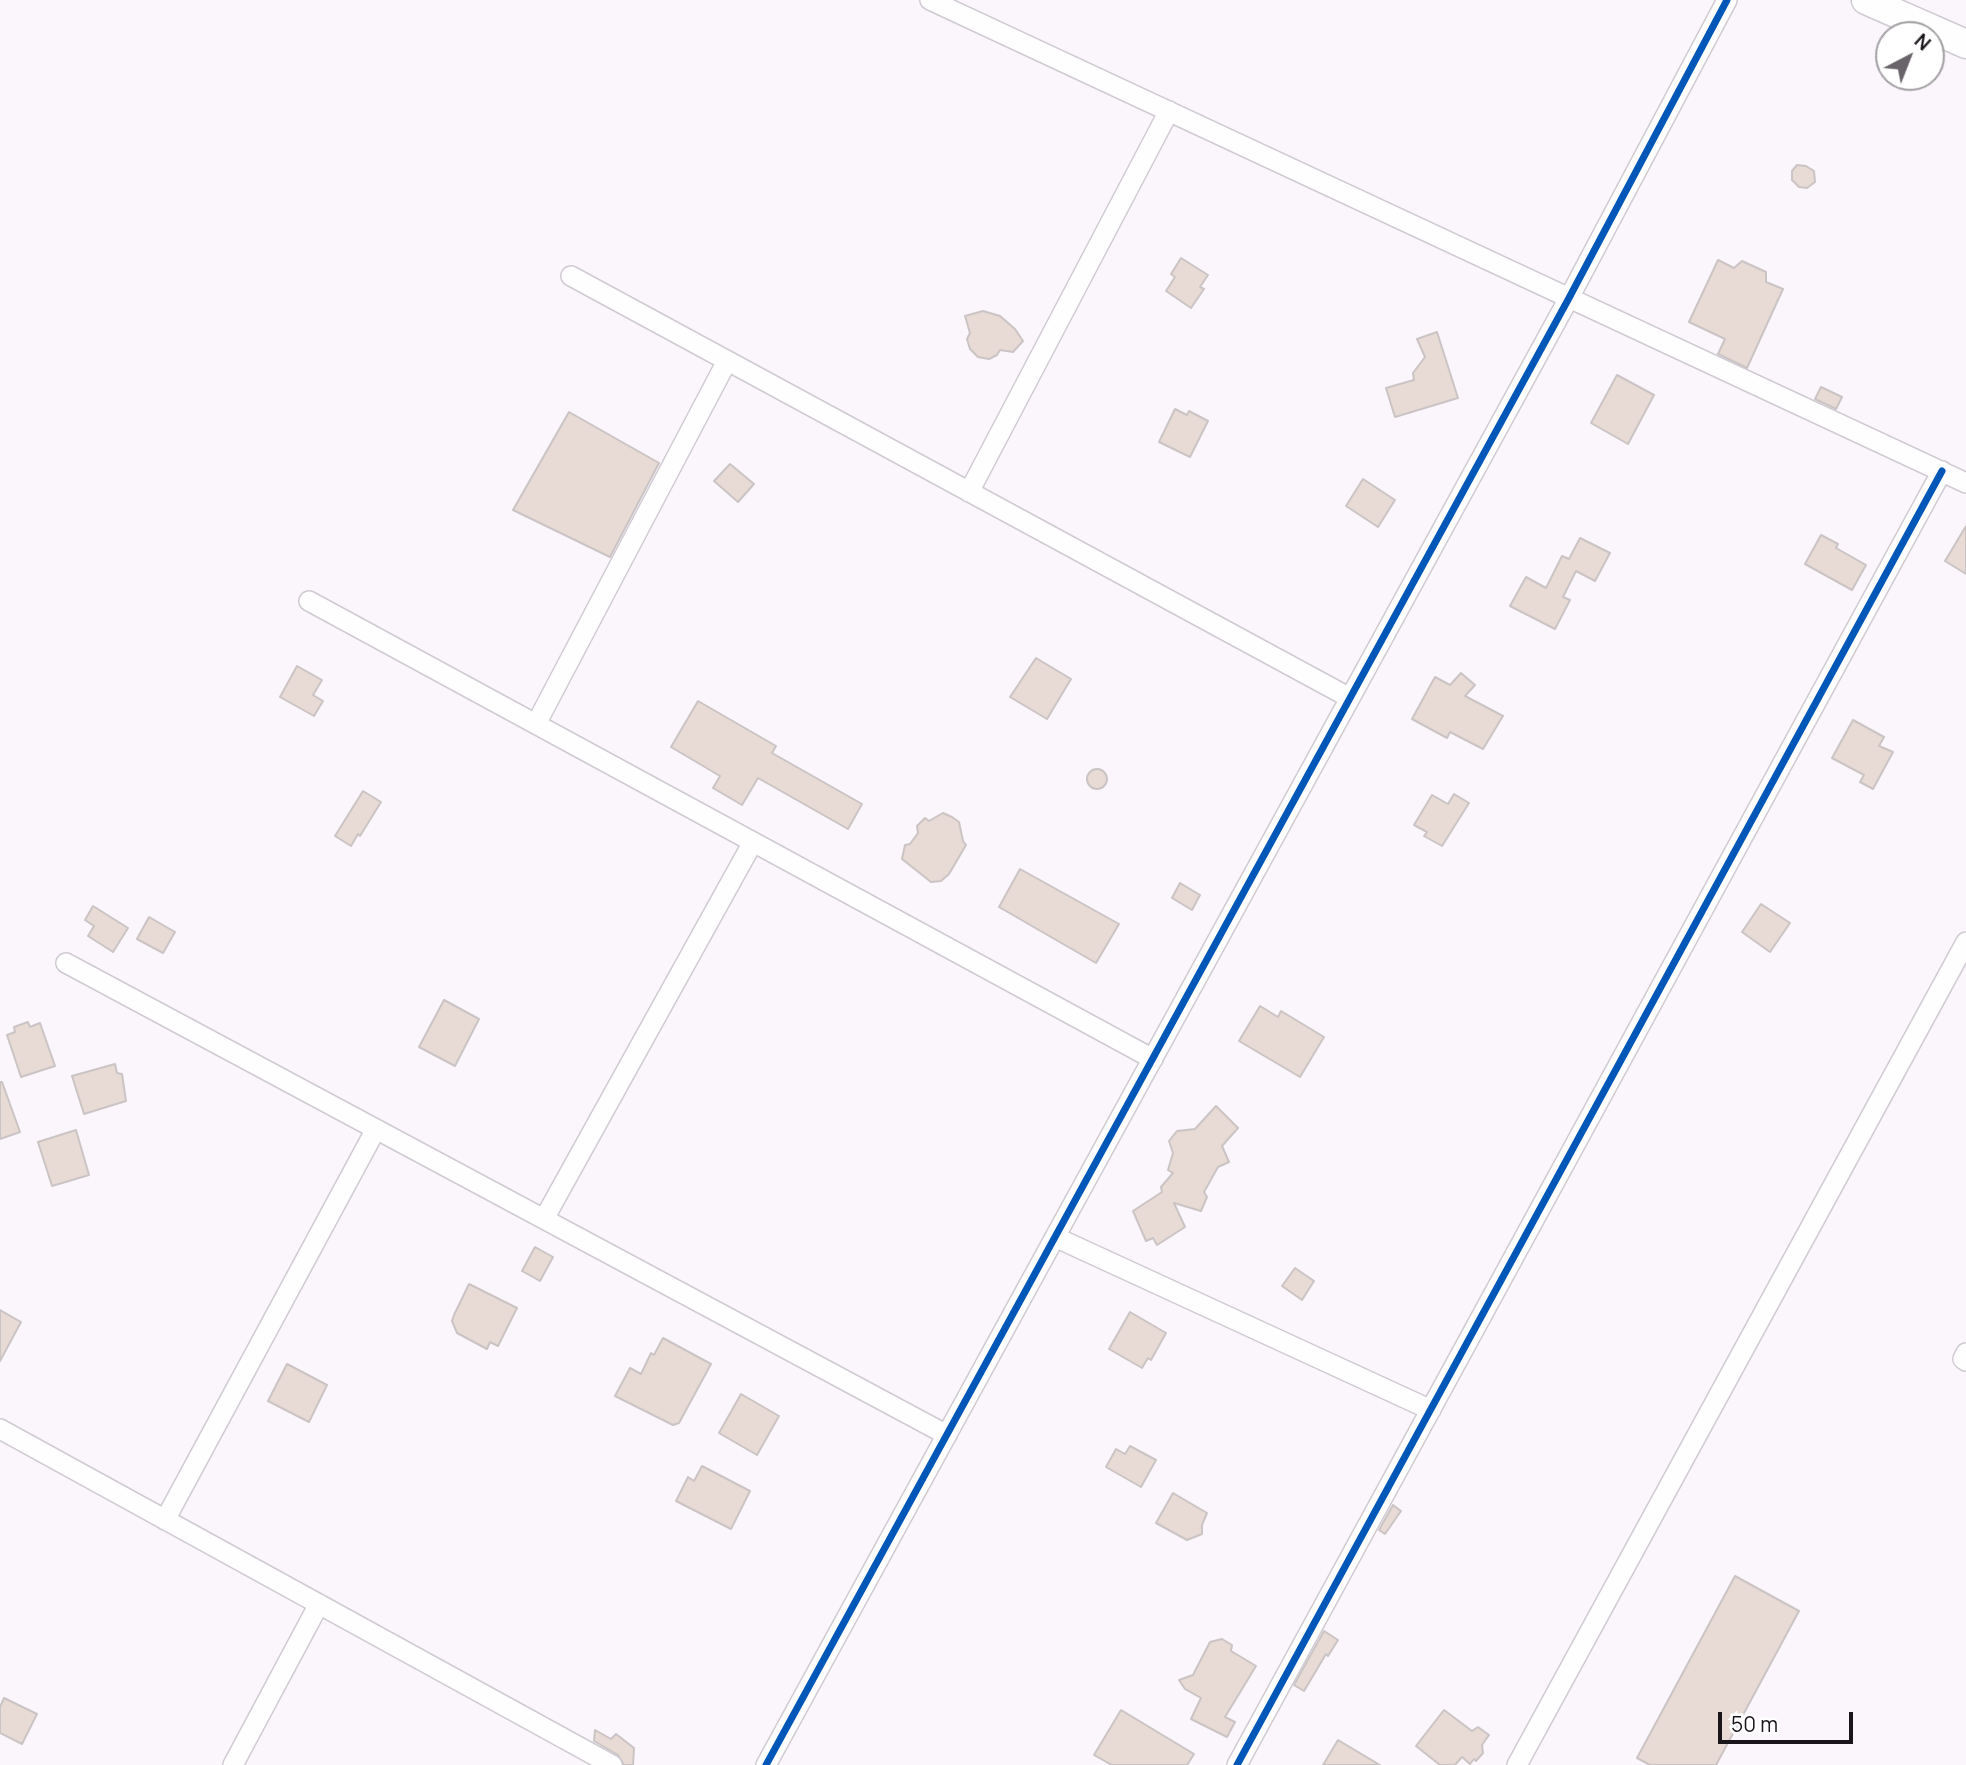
<!DOCTYPE html>
<html>
<head>
<meta charset="utf-8">
<style>
  body { margin:0 }
  #map { position:relative; width:1966px; height:1765px; overflow:hidden; background:#fbf5fc; font-family:Manrope,sans-serif }
  canvas { display:block }
  .north { position:absolute; left:1875px; top:21px; width:70px; height:70px; box-sizing:border-box; background:#fff; border:2px solid #a3a1a4; border-radius:50%; rotate:42deg; font-size:19px; font-weight:700; line-height:28px; text-align:center; color:#1a141b }
  .north::after { content:''; display:block; margin:auto; width:24px; height:32px; background:#69636a; clip-path:polygon(50% 0,100% 100%,50% 72%,0 100%) }
  .scale { position:absolute; left:1718px; top:1712px; width:135px; height:32px; box-sizing:border-box; border:4px solid #1a141b; border-top:0; padding-left:9px; font-size:21px; line-height:24px; white-space:nowrap; color:#1a141b; -webkit-text-stroke:5px #fff; paint-order:stroke }
</style>
</head>
<body>
<div id="map">
<canvas width="1966" height="1765"></canvas>
<div class="north">N</div>
<div class="scale">50 m</div>
</div>
<script>
const ctx = document.querySelector('canvas').getContext('2d');
ctx.lineJoin = 'round';
function fillPath(path, color) {
  ctx.fillStyle = color;
  ctx.fill(path, 'evenodd');
}
function trace(path, color, width, dash) {
  ctx.strokeStyle = color;
  ctx.lineWidth = width;
  ctx.lineCap = dash ? 'butt' : 'round';
  ctx.setLineDash(dash || []);
  ctx.stroke(path);
}
const building = new Path2D(`
  M1797,165L1806,166L1814,171L1815,182L1807,188L1799,187L1792,180V171Z
  M1181,258L1208,275L1200,287L1204,289L1191,308L1166,291L1175,277L1171,274Z
  M1718,260L1734,268L1742,261L1766,272V282L1783,289L1747,368L1718,354L1725,339L1689,322Z
  M983,311L1000,316L1015,329L1023,341L1013,352L1000,350L997,355L989,359L978,357L970,349L967,339L970,333L965,316Z
  M1437,332L1458,398L1395,417L1386,388L1414,380L1413,373L1425,357L1417,339Z
  M1617,375L1654,395L1628,444L1591,423Z
  M1821,387L1842,397L1836,409L1815,399Z
  M1175,409L1187,415L1189,411L1208,421L1190,457L1159,442Z
  M569,412L659,463L610,557L513,510Z
  M730,464L754,484L738,502L714,481Z
  M1363,479L1395,500L1378,527L1346,506Z
  M1966,526V574L1945,561Z
  M1821,535L1838,544L1836,548L1866,565L1852,590L1805,564Z
  M1580,538L1610,553L1595,581L1576,571L1563,597L1570,600L1555,629L1510,606L1526,577L1546,588L1562,556L1569,559Z
  M1036,658L1071,679L1047,719L1010,697Z
  M297,666L322,680L313,695L323,701L314,716L280,697Z
  M1461,673L1475,685L1465,696L1503,716L1483,749L1450,732L1447,738L1412,719L1435,677L1450,685Z
  M698,701L776,746L772,753L862,804L848,829L758,778L742,805L713,788L720,776L671,747Z
  M1853,720L1884,737L1879,746L1893,752L1873,789L1860,782L1864,775L1832,758Z
  M1087 779a10 10 0 1 1 20 0a10 10 0 1 1-20 0Z
  M363,791L381,802L360,836L358,834L351,846L335,836Z
  M1454,794L1469,803L1442,846L1424,836L1427,832L1414,825L1432,795L1448,804Z
  M943,813L952,817L959,822L963,841L966,845L949,874L941,881L931,882L902,859L905,845L910,844L918,833L917,826L925,818L929,821Z
  M1020,869L1119,924L1096,963L999,907Z
  M1180,883L1200,895L1192,910L1172,898Z
  M1761,904L1790,923L1770,952L1742,932Z
  M93,906L128,928L113,952L88,936L94,926L85,920Z
  M149,917L175,932L163,953L137,939Z
  M444,1000L479,1019L455,1066L419,1047Z
  M1260,1006L1278,1017L1281,1011L1324,1037L1300,1077L1239,1041Z
  M28,1022L30,1027L40,1023L55,1066L21,1077L7,1035L15,1032L14,1027Z
  M115,1064L117,1073L122,1074L126,1101L84,1114L72,1076Z
  M0,1082H2L20,1132L0,1139Z
  M1216,1106L1238,1128L1222,1146L1229,1162L1218,1167L1204,1192L1207,1197L1201,1211L1174,1203L1185,1227L1157,1245L1153,1238L1146,1241L1133,1211L1162,1192L1161,1187L1173,1173L1168,1170L1173,1153L1169,1141L1177,1131L1195,1129Z
  M76,1130L89,1175L52,1186L38,1142Z
  M535,1247L553,1257L540,1281L522,1271Z
  M1295,1268L1314,1281L1302,1300L1282,1286Z
  M469,1284L517,1308L498,1346L490,1342L487,1349L457,1333L452,1321L454,1315Z
  M0,1310L21,1322L0,1361Z
  M1130,1312L1166,1333L1151,1360L1148,1358L1142,1368L1109,1349Z
  M663,1338L711,1364L679,1423L673,1425L615,1396L630,1368L641,1374L651,1353L654,1355Z
  M287,1364L327,1385L309,1422L268,1401Z
  M741,1394L779,1416L757,1455L719,1433Z
  M1130,1446L1156,1460L1141,1487L1106,1467L1116,1449L1125,1454Z
  M702,1466L750,1491L731,1529L676,1501L688,1477L694,1481Z
  M1173,1493L1207,1513L1202,1525V1534L1187,1540L1156,1523Z
  M1393,1505L1401,1511L1385,1534L1379,1530Z
  M1735,1576L1799,1611L1716,1765H1650L1637,1758Z
  M1324,1631L1338,1640L1328,1656L1326,1654L1304,1691L1294,1685Z
  M1222,1639L1232,1645L1231,1651L1256,1666L1225,1717L1235,1722L1227,1737L1191,1719L1201,1698L1185,1689L1179,1680L1193,1675L1210,1642Z
  M4,1698L37,1714L22,1744L0,1733V1707Z
  M1121,1710L1194,1754L1187,1765H1112L1094,1755Z
  M1444,1710L1472,1731L1478,1727L1489,1735L1482,1745L1483,1753L1476,1761L1474,1759L1470,1764L1462,1757L1455,1765H1440L1416,1746Z
  M595,1730L611,1739L616,1734L634,1748L633,1765H624L618,1755L594,1741Z
  M1338,1740L1380,1765H1323Z`);
fillPath(building, '#e8dbd5');
trace(building, '#cbc4c4', 2);
const minor = new Path2D(`
  M930,0L1966,483
  M571,276L1350,698
  M969,492L1169,111
  M309,601L1153,1059
  M536,724L727,361
  M66,963L947,1435
  M544,1219L753,842
  M1055,1237L1431,1410
  M1966,1353L1963,1359L1966,1361
  M0,1429L612,1765
  M165,1520L376,1129
  M233,1765L319,1604
  M766,1765L1569,298L1727,0
  M1237,1765L1942,471
  M1517,1765L1966,942`);
const secondary = new Path2D(`
  M1866,0L1966,44`);
trace(minor, '#d0cbd2', 22);
trace(secondary, '#d0cbd2', 31);
trace(minor, '#fefeff', 19);
trace(secondary, '#fefeff', 28);
trace(new Path2D(`
  M766,1765L1569,298L1727,0
  M1237,1765L1942,471`), '#0057b8', 7);
</script>
</body>
</html>
